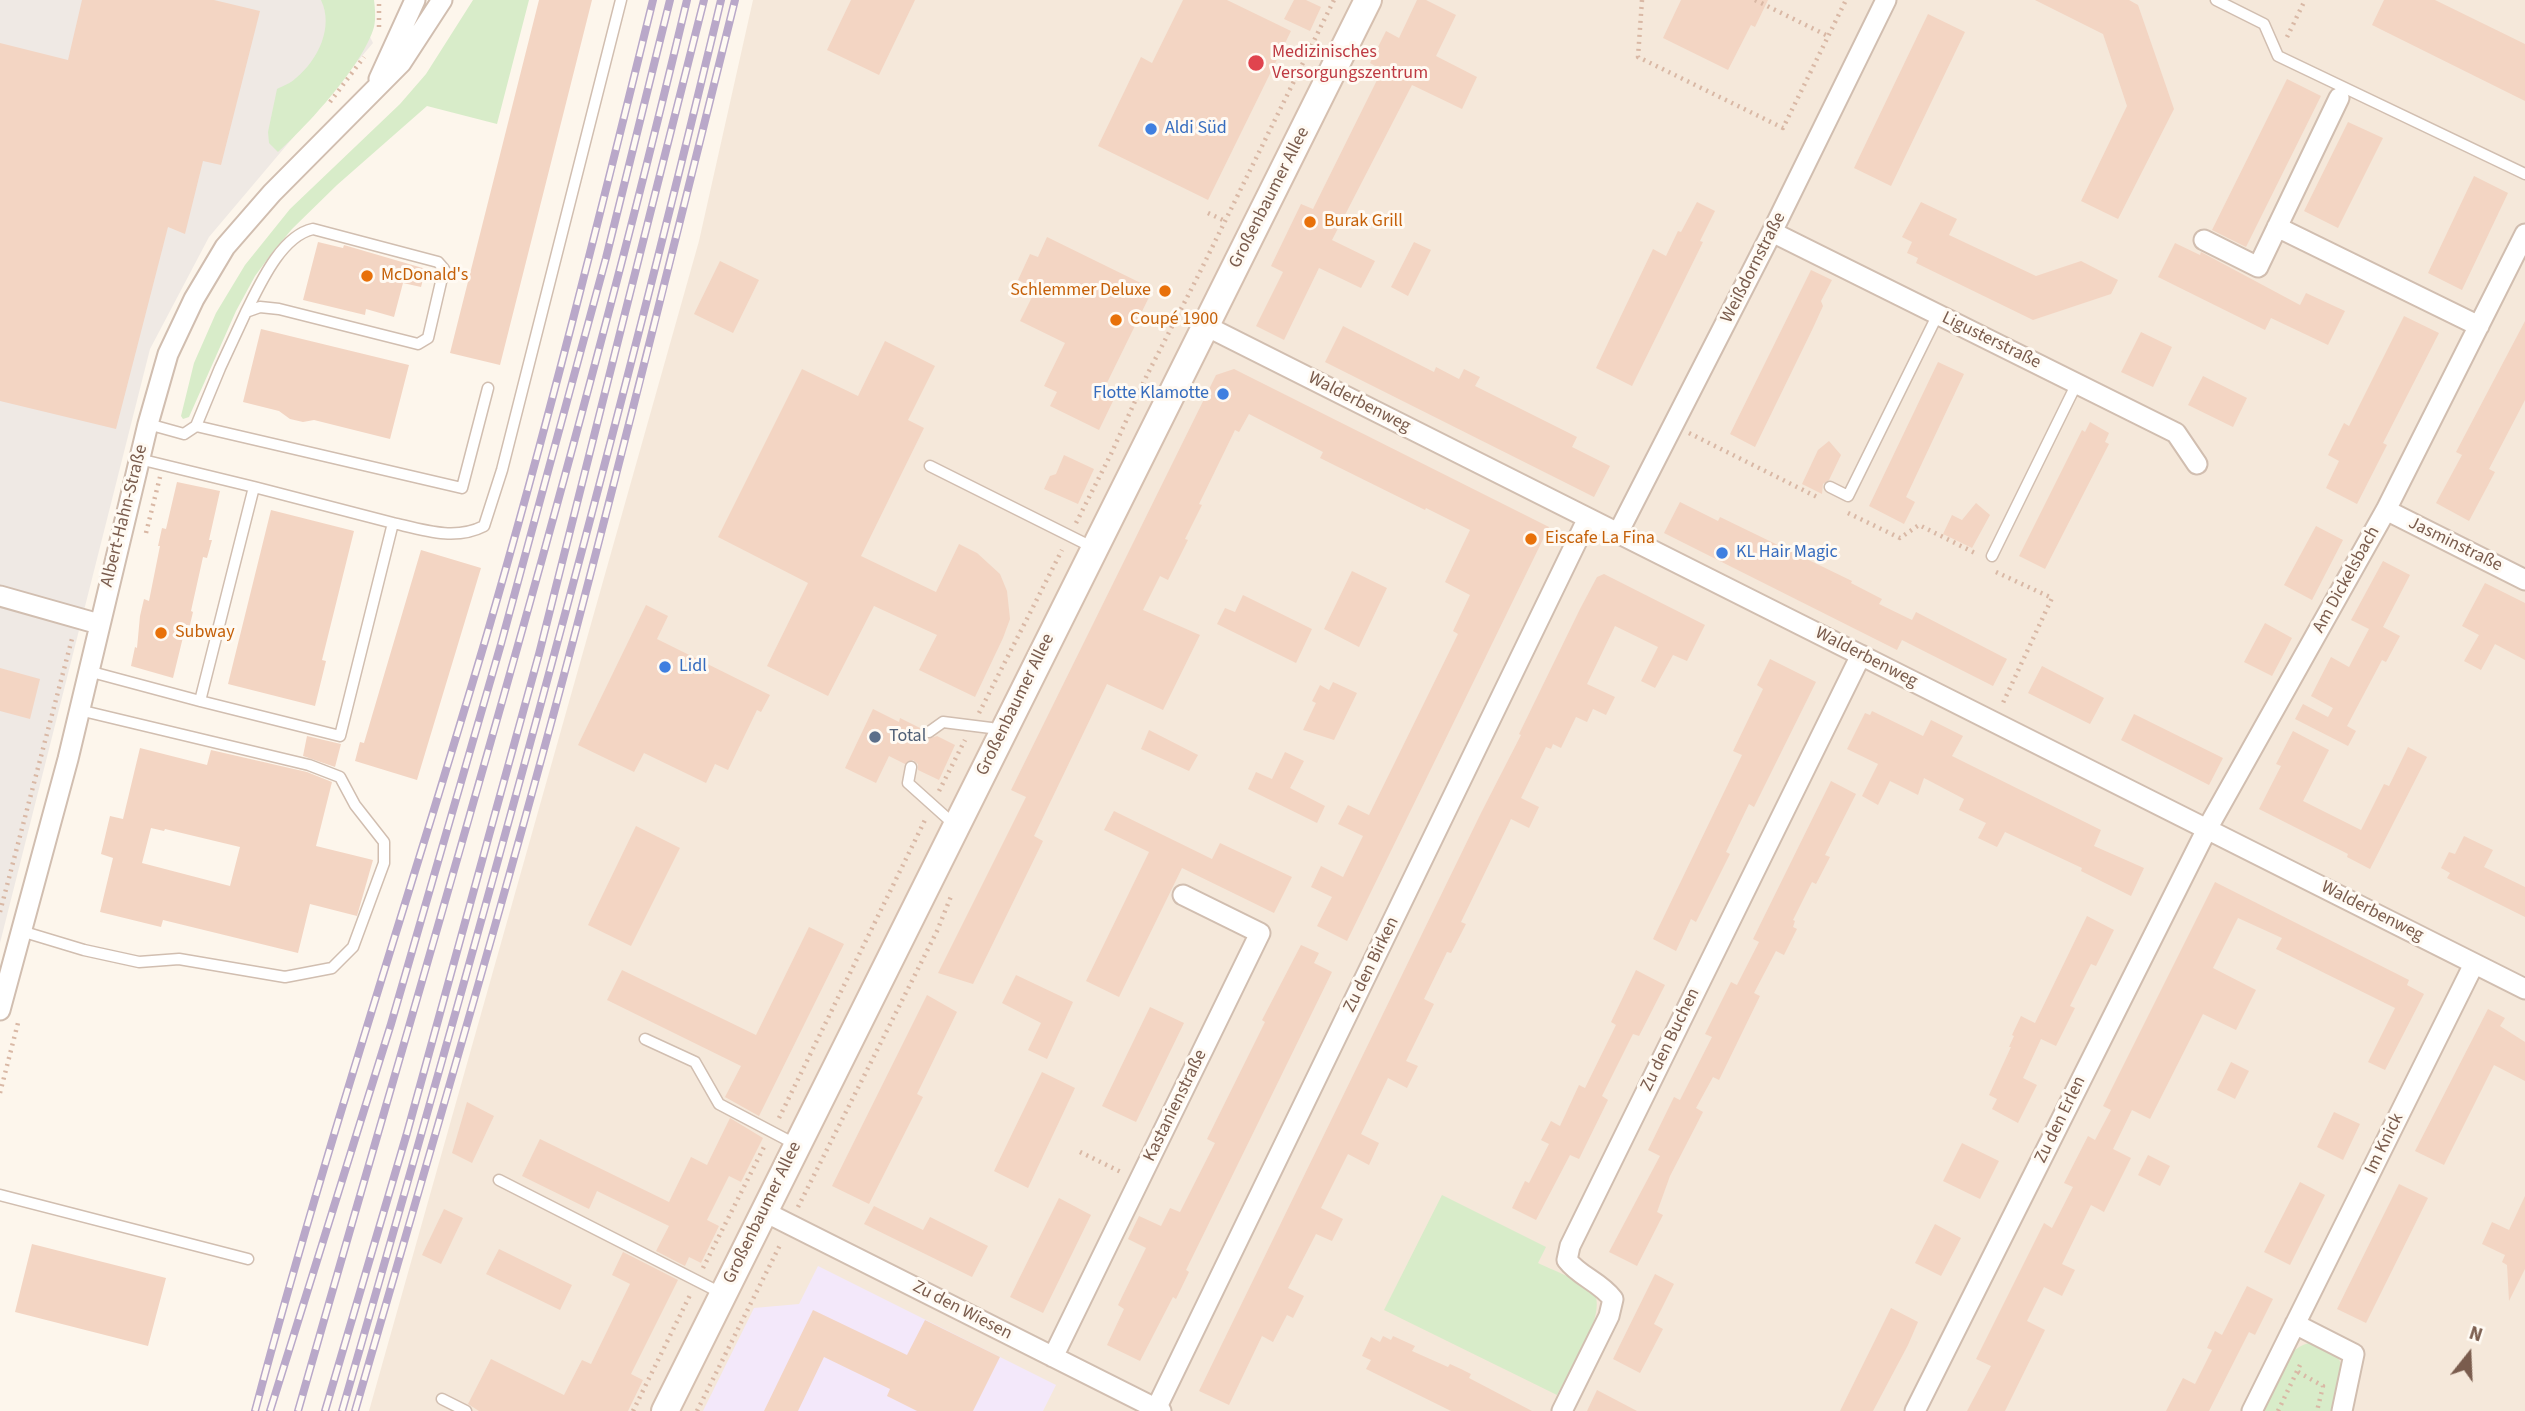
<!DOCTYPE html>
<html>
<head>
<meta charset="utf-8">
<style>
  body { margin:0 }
  #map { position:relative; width:2525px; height:1411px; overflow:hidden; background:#fdf6ec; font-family:"Source Sans 3",sans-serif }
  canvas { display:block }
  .north { position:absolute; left:2434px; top:1320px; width:70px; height:70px; -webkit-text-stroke:5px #fffaf3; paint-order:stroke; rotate:18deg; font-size:19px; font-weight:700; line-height:28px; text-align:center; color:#7a5c4d }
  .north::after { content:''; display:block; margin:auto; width:24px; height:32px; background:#7a5c4d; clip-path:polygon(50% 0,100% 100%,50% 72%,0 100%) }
</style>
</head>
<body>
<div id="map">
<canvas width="2525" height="1411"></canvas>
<div class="north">N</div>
</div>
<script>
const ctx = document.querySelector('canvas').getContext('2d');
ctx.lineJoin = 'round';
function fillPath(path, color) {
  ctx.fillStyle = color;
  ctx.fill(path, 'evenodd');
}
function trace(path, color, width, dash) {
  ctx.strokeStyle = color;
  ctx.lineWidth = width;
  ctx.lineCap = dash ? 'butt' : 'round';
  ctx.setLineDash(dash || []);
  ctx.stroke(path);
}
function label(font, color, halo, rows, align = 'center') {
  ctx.font = font + ' "Source Sans 3",sans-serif';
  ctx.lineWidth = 6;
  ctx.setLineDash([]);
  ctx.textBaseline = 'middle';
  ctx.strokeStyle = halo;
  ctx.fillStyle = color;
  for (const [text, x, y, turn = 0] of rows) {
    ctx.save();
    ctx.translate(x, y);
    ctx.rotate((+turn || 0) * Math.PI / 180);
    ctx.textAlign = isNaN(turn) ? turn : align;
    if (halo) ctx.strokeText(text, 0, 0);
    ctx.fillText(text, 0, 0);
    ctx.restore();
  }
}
fillPath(new Path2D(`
  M753,0H2525V1411H369L699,241Z`), '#f5e8da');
fillPath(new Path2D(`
  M0,0H352L373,43L209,237L150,349L0,943Z`), '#efe9e4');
fillPath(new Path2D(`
  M818,1266L1056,1385L1043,1411H703L754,1308L799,1304Z`), '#f3e8fa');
fillPath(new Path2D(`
  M321,0H374C375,8 376,19 374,27C363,65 307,126 278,152L269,143L268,132L277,89C283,86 291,83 296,78C318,60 334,27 321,0Z
  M473,0H529L497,124L427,106L337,185L292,229L272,253L255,276L236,311L189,417L183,419L181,416L194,363L216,313L245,265L290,209L400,104L426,74Z
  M1442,1195L1546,1247L1538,1263C1550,1269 1584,1282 1592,1290C1611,1310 1568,1375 1557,1395L1384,1310Z
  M2309,1343C2355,1353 2341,1375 2336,1411H2261C2273,1387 2282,1349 2309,1343Z`), '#d8ecc9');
fillPath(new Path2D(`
  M82,0H214L260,11L221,165L203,161L185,234L168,227L116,429L0,401V43L68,60Z
  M539,0H592L500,365L450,353Z
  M851,0H915L879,75L827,50Z
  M1183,0H1227L1291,31L1208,200L1098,146L1141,57L1152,63Z
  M1294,0H1306L1321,7L1310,31L1284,19Z
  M1417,0H1426L1456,15L1436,56L1477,77L1462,109L1412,85L1332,240L1375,261L1361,288L1319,268L1284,340L1256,326L1283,272L1271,266L1301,204L1313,209L1382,70L1370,63L1386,31L1399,38Z
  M1681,0H1768L1755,27L1751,25L1728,70L1663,38Z
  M2035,0H2129L2138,5L2174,109L2118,219L2081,201L2127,106L2103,34Z
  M2384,0H2435L2525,44V101L2372,25Z
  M1928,14L1965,32L1891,186L1854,168Z
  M2287,79L2321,96L2246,247L2212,230Z
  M2348,122L2383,138L2338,228L2304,211Z
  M2474,176L2508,193L2462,290L2428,273Z
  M1697,202L1715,211L1700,241L1703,242L1632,386L1596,368L1653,249L1666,256L1678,231L1681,232Z
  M1921,202L1957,219L1949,235L2036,276L2081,261L2118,280L2111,294L2033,320L1916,263L1918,258L1907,253L1912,242L1902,237Z
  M1047,237L1153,289L1102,393L1114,399L1099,430L1050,406L1057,392L1044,386L1065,343L1020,321L1036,289L1018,280L1030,254L1038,257Z
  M318,242L343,248L344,245L426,269L421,287L403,283L394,317L366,309L365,315L303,300Z
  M1414,242L1431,250L1408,296L1391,287Z
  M2175,243L2200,255L2201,252L2300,305L2306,293L2345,311L2328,345L2271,318L2265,330L2158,277Z
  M720,261L759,280L733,333L694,314Z
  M1811,270L1832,280L1821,301L1823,306L1813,328L1755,447L1730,434Z
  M2404,316L2439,333L2383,443L2387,445L2357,504L2326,488L2339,461L2328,455L2344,423L2349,426Z
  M2525,321V400L2489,469L2495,472L2469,521L2436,503L2462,455L2456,452Z
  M1343,326L1434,372L1436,367L1459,379L1464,369L1480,377L1475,386L1577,437L1572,447L1610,466L1594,497L1325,362Z
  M261,329L409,365L390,439L314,420L303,422L290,419L279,411L243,402Z
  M2141,332L2172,347L2153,387L2121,372Z
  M885,341L935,366L908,420L924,428L861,556L936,592L959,544L977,553L1000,574L1007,591L1010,619L1003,638L975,697L919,670L937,635L874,606L828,696L767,666L808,583L718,537L802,369L858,396Z
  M1938,362L1964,374L1906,497L1915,502L1904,524L1869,506Z
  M1234,369L1549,527L1347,941L1317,926L1332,897L1311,887L1321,866L1343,877L1363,836L1338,824L1348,805L1369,815L1458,634L1453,631L1470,595L1445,582L1470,530L1426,508L1425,510L1320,458L1323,452L1249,414L1239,432L1235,430L1199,504L1202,505L1185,539L1188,540L1168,580L1160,576L1143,610L1200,635L1163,710L1107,684L1034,836L1043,841L973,984L938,973L1026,797L1011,790L1216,375Z
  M2203,376L2247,398L2233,427L2188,405Z
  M2090,422L2109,433L2105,442L2109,444L2045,569L2019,556L2082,430L2085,432Z
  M1829,441L1841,455L1829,480L1823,484L1822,494L1802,484L1818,450Z
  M1064,455L1094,469L1078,504L1044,489L1050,476L1056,474Z
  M177,482L220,491L209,540H212L207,558L203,557L191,611L193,612L189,629H185L173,678L131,666L135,647L137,648L140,616L144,599L149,601L160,546H158L162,528L166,529Z
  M1680,502L1718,521L1720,517L1852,581L1851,583L1882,599L1879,604L1912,620L1916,612L2007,659L1993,686L1902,640L1897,650L1664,533Z
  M1976,503L1990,515L1972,548L1943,534L1952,515L1962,520Z
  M271,510L354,531L322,660L326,661L315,706L228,684Z
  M2316,526L2343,540L2312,600L2284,585Z
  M421,550L481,568L417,780L355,761L360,742L364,743Z
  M2383,561L2410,575L2383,627L2400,636L2386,662L2382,660L2347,726L2356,731L2348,746L2295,719L2303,704L2328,717L2333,708L2311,696L2331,657L2349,667L2369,629L2351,620Z
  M1352,571L1387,588L1359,647L1324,629Z
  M1604,574L1705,625L1687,661L1673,655L1655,688L1641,681L1658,647L1615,626L1587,684L1615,697L1606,715L1593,709L1587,722L1576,717L1561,748L1553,744L1551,749L1546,747L1521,798L1539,807L1529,828L1511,819L1461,922L1466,924L1451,953L1447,952L1424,999L1434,1004L1406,1061L1418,1066L1407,1088L1388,1078L1361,1134L1379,1143L1369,1165L1348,1154L1321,1208L1343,1219L1332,1241L1316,1234L1288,1288L1304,1296L1293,1318L1287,1315L1273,1342L1262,1336L1229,1405L1199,1391L1481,813L1521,735L1519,734L1580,609L1597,577Z
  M2485,583L2525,603V660L2495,644L2481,670L2464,661L2479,635L2462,626Z
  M1243,595L1312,629L1296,663L1217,624L1225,608L1235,612Z
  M646,605L668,616L657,639L770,695L761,712L757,710L728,770L715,764L706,783L644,753L634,772L578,745Z
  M2265,623L2292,638L2272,676L2244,662Z
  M1770,659L1816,682L1754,807L1749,804L1726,852L1730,854L1696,922L1691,919L1676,951L1653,939L1742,755L1733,751L1763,689L1757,685Z
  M2042,666L2104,698L2090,724L2028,693Z
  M0,668L40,679L30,719L0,711Z
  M1333,682L1357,693L1334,740L1303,730L1316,703L1312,701L1320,685L1329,690Z
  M873,709L899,722L900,718L922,729L923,736L927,739L937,736L955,745L939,780L918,770V764L913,760L905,764L889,756L876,783L845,768Z
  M1872,711L1923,736L1931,720L1963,736L1952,756L2101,830L2094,846L2144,868L2131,896L2081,871L2082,868L2005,832L1997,847L1978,838L1986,823L1959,810L1964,799L1924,778L1918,795L1890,781L1878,805L1862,796L1878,764L1847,749L1865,713L1870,715Z
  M2134,714L2223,758L2209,785L2121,740Z
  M1149,730L1198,755L1189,771L1141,749Z
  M2293,731L2329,750L2303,801L2361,830L2384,784L2389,786L2408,747L2427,757L2370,869L2347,857L2348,854L2259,809L2281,766L2276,764Z
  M307,736L341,744L335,767L303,756Z
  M140,748L207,765L211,750L307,772L332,782L316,846L373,860L357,916L310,904L298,953L163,920L161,927L100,912L113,858L101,854L110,816L123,819ZM151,828L164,831L165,829L240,847L230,886L142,863Z
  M1285,752L1304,761L1290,788L1325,806L1317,823L1248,789L1256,772L1272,779Z
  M1831,781L1856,794L1825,855L1830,857L1816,884L1812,882L1793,920L1795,921L1793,927L1797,929L1784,955L1776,951L1754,993L1760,996L1719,1080L1713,1077L1696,1108L1703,1112L1670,1176L1657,1212L1663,1215L1637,1266L1609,1252L1660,1156L1648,1150L1674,1097L1680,1100L1712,1037L1705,1034L1731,982L1737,985L1759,942L1753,939Z
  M1114,811L1212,859L1220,843L1292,877L1274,913L1182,868L1119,997L1086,981L1149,852L1104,830Z
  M636,826L680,848L631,946L588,925Z
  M2464,836L2493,850L2484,867L2525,887V917L2447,878L2450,873L2441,868L2449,852L2455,854Z
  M2215,882L2409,980L2407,985L2424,994L2385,1070L2368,1062L2395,1008L2276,949L2282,938L2238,918L2213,968L2256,990L2236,1030L2203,1014L2150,1119L2132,1110L2113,1149L2131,1158L2104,1212L2091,1205L2062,1264L2075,1270L2062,1296L2044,1287L2027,1321L2045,1330L2005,1411H1967L1991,1366L1976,1359L2044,1223L2052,1228L2073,1187L2064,1183L2088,1136L2095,1140L2111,1110L2103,1106Z
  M2087,916L2114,930L2096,966L2091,964L2070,1006L2075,1008L2056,1046L2041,1039L2023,1078L2037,1085L2018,1123L1992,1109L1997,1099L1989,1095L2011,1047H2009L2014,1036L2012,1035L2021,1016L2035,1023Z
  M809,927L844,944L759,1116L725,1097L741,1066L607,1000L622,970L756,1035Z
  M1301,945L1319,953L1314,963L1332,972L1186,1270L1189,1272L1176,1299L1173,1297L1140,1361L1107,1345L1124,1309L1118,1305L1146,1248L1128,1239L1139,1216L1161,1226L1170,1208L1180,1212L1215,1143L1207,1139L1265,1022L1262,1020Z
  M1636,970L1665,985L1639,1036L1633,1034L1602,1096L1608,1100L1579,1159L1570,1155L1536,1220L1512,1208L1525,1181L1529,1183L1549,1144L1541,1140L1551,1121L1560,1126L1579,1085L1585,1088L1616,1025L1611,1022Z
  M1016,975L1073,1002L1047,1059L1028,1050L1041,1023L1002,1003Z
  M927,995L957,1012L917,1094L923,1097L869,1204L832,1186Z
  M1150,1007L1184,1023L1136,1122L1102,1106Z
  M2488,1009L2505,1018L2500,1026L2525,1042V1081L2494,1065L2444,1165L2415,1151Z
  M2231,1062L2249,1071L2235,1099L2217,1090Z
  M1042,1072L1075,1088L1028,1188L994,1171Z
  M467,1102L494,1116L472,1163L452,1153Z
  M2334,1112L2360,1124L2343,1160L2317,1147Z
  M730,1118L763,1138L741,1182L729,1176L707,1220L719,1226L701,1263L689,1257L685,1266L656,1251L669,1226L597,1191L589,1209L522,1176L540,1139L669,1202L691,1157L707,1165Z
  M1962,1143L1999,1161L1980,1199L1943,1181Z
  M2148,1155L2170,1166L2160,1186L2138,1175Z
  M2300,1182L2325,1195L2290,1265L2264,1252Z
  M2399,1184L2428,1198L2366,1323L2337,1309Z
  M2525,1196V1269L2509,1301L2507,1265L2502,1262L2505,1255L2482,1244L2492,1222L2509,1230Z
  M1059,1198L1091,1215L1043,1313L1010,1297Z
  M874,1206L923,1230L930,1217L988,1246L972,1277L864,1224Z
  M444,1209L463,1218L441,1264L422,1255Z
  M1935,1224L1961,1238L1941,1276L1915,1263Z
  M32,1244L166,1278L148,1346L15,1312Z
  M499,1249L572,1285L560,1310L486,1274Z
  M623,1252L678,1280L631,1374L643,1380L628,1411H479L468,1404L491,1359L564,1395L582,1360L591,1364L630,1284L612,1275Z
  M1655,1274L1674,1284L1654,1324L1663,1329L1640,1373L1613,1359Z
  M2247,1286L2273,1299L2255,1335L2249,1332L2209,1411H2166L2183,1378L2195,1384L2212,1350L2207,1348L2215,1331L2222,1335Z
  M1891,1308L1918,1322L1908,1345L1873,1411H1840Z
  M813,1310L907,1355L925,1320L1000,1357L973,1411H917L887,1396L890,1389L824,1357L798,1411H764Z
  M1383,1336L1391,1340L1393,1336L1415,1346L1412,1351L1448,1367L1450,1364L1461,1369L1471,1374L1469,1378L1532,1411H1451L1366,1369L1371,1360L1362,1356L1371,1337L1380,1342Z
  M1597,1390L1637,1411H1587Z`), '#f3d5c3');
const service = new Path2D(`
  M2216,0L2264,24L2278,56L2525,174
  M313,229L438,262L444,269L428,338L418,344L279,309L260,307L246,312C260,284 281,236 313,229Z
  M148,424L184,434L196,426L220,368L246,312
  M196,426L462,488L488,388
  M930,466L1092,547
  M1830,487L1848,496L1938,314
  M393,523C423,530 455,541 484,526L502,470L621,0
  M1992,556L2077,383
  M88,671L200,701L254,487L139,459
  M200,701L340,736L393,523L254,487
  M929,732L943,722L991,728L1002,733
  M911,767L908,783L947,818L957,823
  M21,931L84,950L139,962L179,959L285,977L332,968L353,947L384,863V842L355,805L340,777L309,765L79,710
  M645,1039L695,1062L719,1104L795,1144
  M499,1180L723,1294
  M0,1195L248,1259
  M442,1399L466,1411`);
const minor = new Path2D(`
  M379,79L415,0
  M2277,227L2479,326
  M1772,232L2176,433L2197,464
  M2204,240L2258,267L2339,98
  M1206,326L2525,989
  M2386,510L2525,580
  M1618,533L1772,232L1886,0
  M0,596L99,624
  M0,1010L68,759L148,424L168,354L194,299L225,247L272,193L401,63L442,0
  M763,1211L1161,1411
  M2295,1324L2354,1354L2342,1411
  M1053,1357L1260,933L1183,895
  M1155,1411L1588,518
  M1562,1411L1609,1316L1613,1299C1599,1281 1580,1277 1567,1260L1570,1246L1861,655
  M1915,1411L2207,829L2386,510L2525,234
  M2252,1411L2474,964`);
const secondary = new Path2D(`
  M665,1411L1368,0`);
trace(service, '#d1beb0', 13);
trace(minor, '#d1beb0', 23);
trace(secondary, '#d6c0b0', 30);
trace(new Path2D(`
  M1642,0L1638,57L1783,128L1846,0
  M1755,0L1828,36
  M379,27V0
  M2287,37L2305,0
  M330,102L364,57
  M1208,213L1225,221
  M1689,433L1819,498
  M1848,513L1900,538L1919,525L1977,554
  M1076,523L1111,454L1147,375L1196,280L1334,0
  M146,533L160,477
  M1996,572L2052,598L2002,705
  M979,713L1062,550
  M939,791L965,740
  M0,912L73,635
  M0,1093L19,1019
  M779,1118L926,818
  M1080,1152L1123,1173
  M798,1207L937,931L952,894
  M703,1268L765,1145
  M2298,1372L2323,1386L2317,1411
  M633,1411L690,1295
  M697,1411L781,1243
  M2278,1411L2300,1365`), '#d9b8a5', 4.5, [2, 5]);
trace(service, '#fff', 10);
trace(minor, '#fff', 19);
trace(secondary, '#fff', 26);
const rail = new Path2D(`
  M255,1411C324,1152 409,898 485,641C547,429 600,215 653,0
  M270,1411L391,1024L501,644L606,258L670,0
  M298,1411C432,942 574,475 687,0
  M325,1411L407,1133L539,654L704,0
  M342,1411C477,943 608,474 721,0
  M355,1411C429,1155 505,899 573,641C629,428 682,214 735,0`);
trace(rail, '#b9a8c9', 8);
trace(rail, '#fffaf3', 5, [16]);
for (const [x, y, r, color] of [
  [1256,63,9,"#e0444e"],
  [1151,129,7,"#3f7fe0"],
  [1310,222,7,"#e8710a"],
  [367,276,7,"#e8710a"],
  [1165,291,7,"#e8710a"],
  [1116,320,7,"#e8710a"],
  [1223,394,7,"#3f7fe0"],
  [1531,539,7,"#e8710a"],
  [1722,553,7,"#3f7fe0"],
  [161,633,7,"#e8710a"],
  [665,667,7,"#3f7fe0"],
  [875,737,7,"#5c6f8a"]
]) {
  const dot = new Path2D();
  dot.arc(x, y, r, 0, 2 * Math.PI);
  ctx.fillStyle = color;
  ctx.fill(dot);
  trace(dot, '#fffaf3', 2.5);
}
label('18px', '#be3a42', '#fffaf3', [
  ["Medizinisches",1272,53],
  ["Versorgungszentrum",1272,74]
], 'left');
label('18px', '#366cbe', '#fffaf3', [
  ["Aldi Süd",1165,129],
  ["Flotte Klamotte",1209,394,"right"],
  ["KL Hair Magic",1736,553],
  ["Lidl",679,667]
], 'left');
label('18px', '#7a5c4d', '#fffaf3', [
  ["Großenbaumer Allee",1270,198,-63],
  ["Weißdornstraße",1754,268,-63],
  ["Ligusterstraße",1991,341,26],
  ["Walderbenweg",1359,403,27],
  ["Albert-Hahn-Straße",125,516,-76],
  ["Jasminstraße",2455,545,26],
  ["Am Dickelsbach",2347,580,-61],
  ["Walderbenweg",1866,658,27],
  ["Großenbaumer Allee",1016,705,-64],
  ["Walderbenweg",2372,912,27],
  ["Zu den Birken",1372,965,-64],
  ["Zu den Buchen",1671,1040,-64],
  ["Kastanienstraße",1176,1106,-64],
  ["Zu den Erlen",2061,1120,-64],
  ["Im Knick",2385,1144,-64],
  ["Großenbaumer Allee",763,1213,-64],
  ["Zu den Wiesen",962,1311,27]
]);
label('18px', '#c56008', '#fffaf3', [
  ["Burak Grill",1324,222],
  ["McDonald's",381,276],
  ["Schlemmer Deluxe",1151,291,"right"],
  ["Coupé 1900",1130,320],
  ["Eiscafe La Fina",1545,539],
  ["Subway",175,633]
], 'left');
label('18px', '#4e5e75', '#fffaf3', [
  ["Total",889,737]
], 'left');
</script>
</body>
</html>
